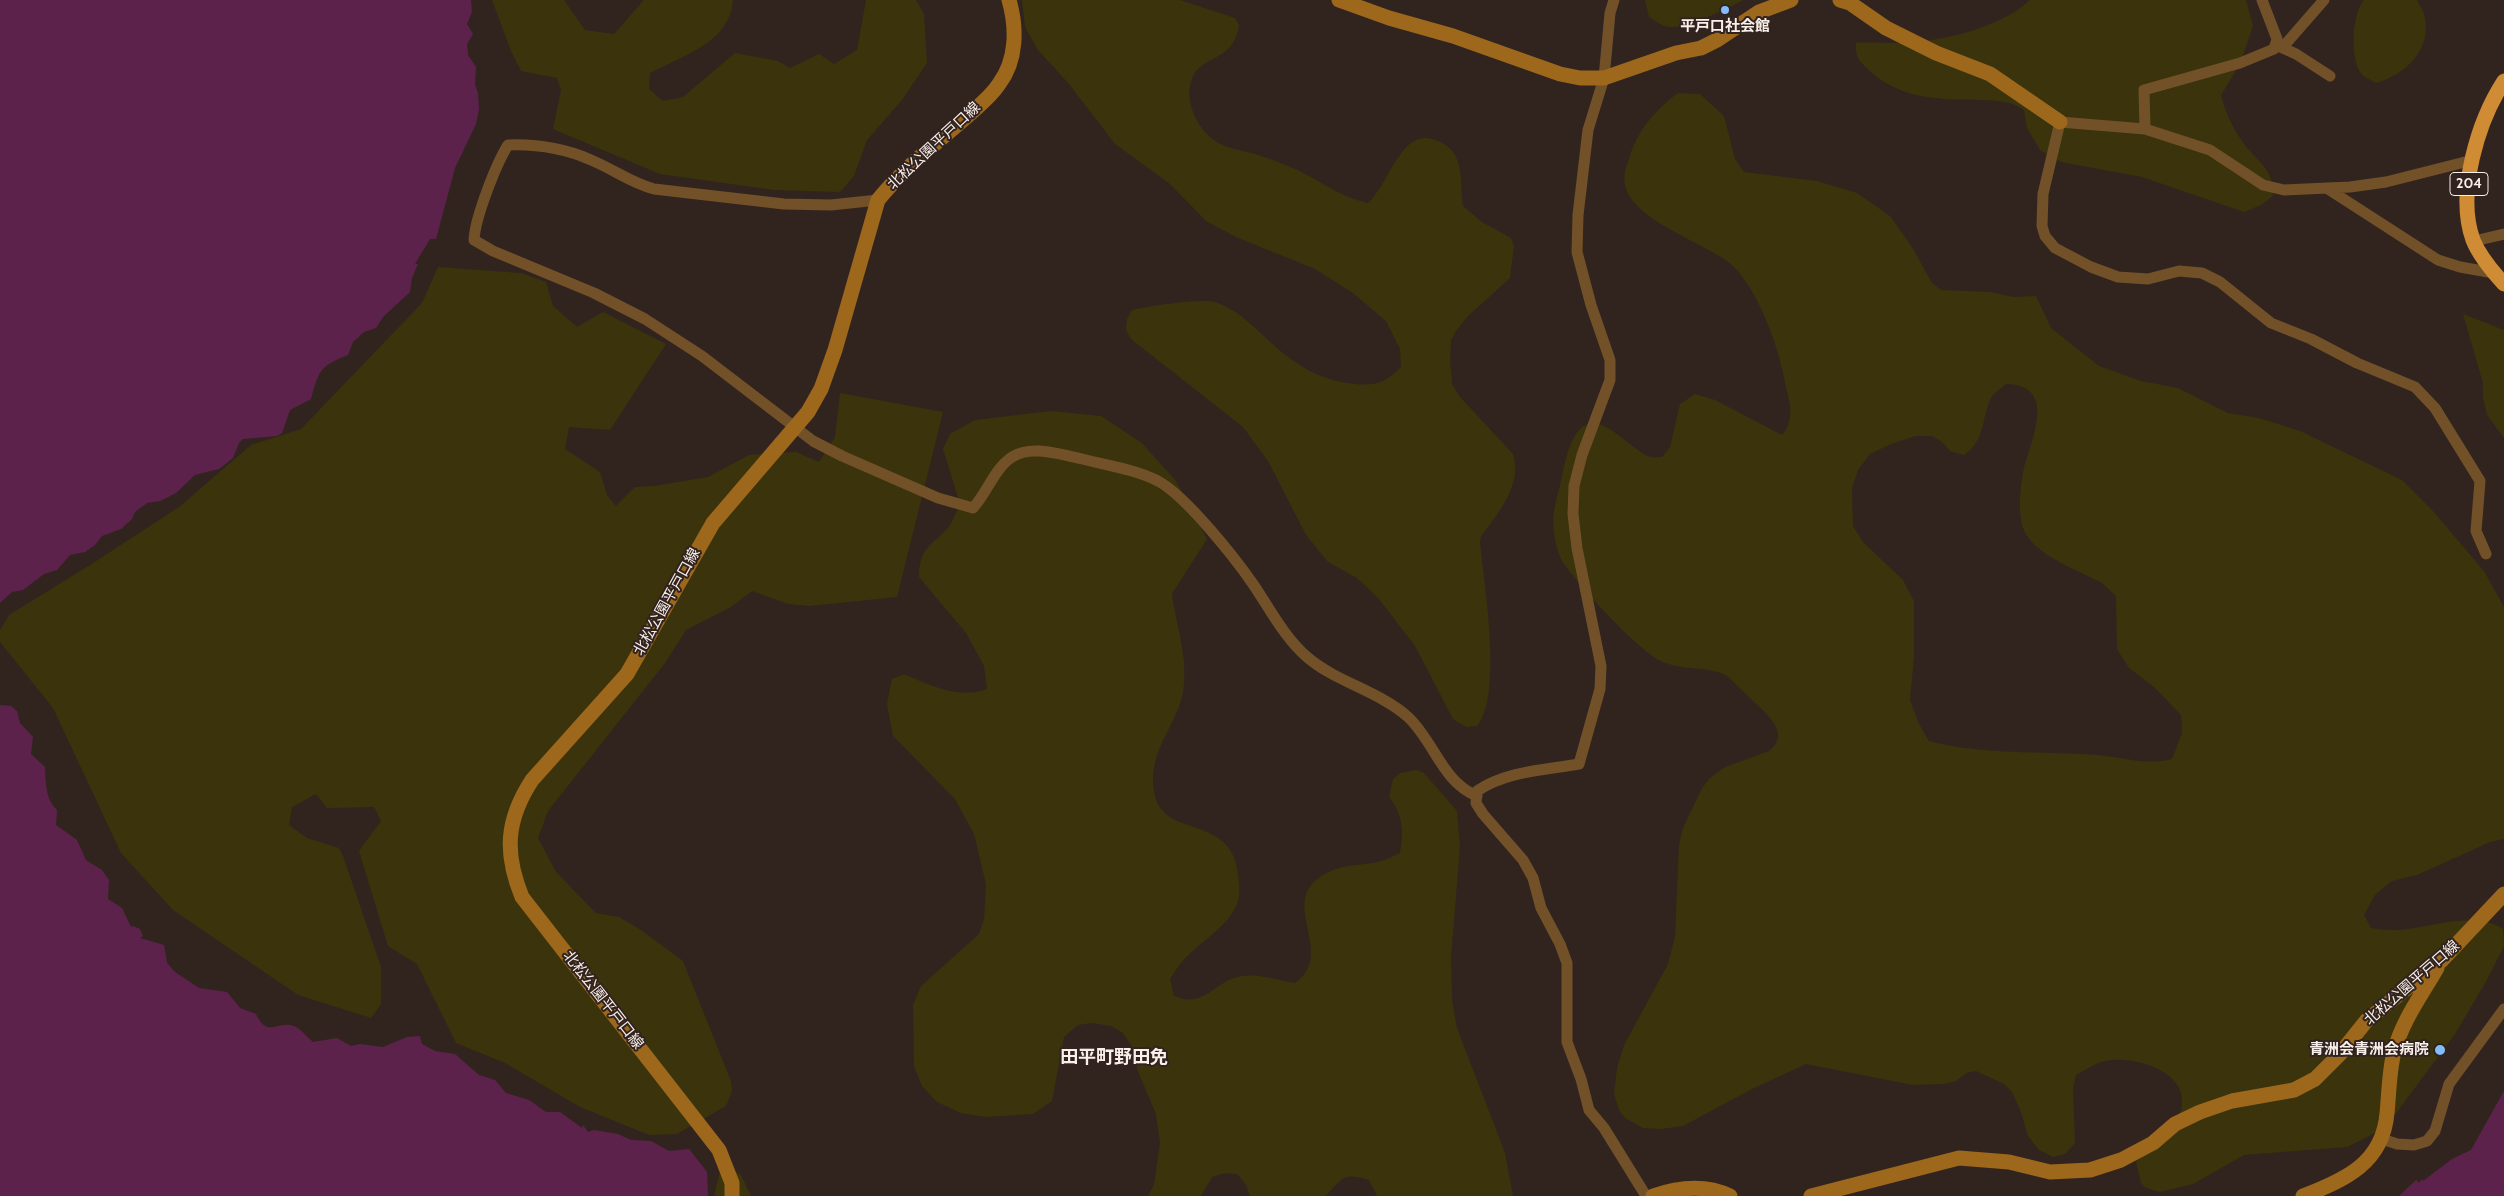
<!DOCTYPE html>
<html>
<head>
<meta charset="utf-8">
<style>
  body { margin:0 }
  canvas { display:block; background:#31231e }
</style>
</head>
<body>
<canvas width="2504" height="1196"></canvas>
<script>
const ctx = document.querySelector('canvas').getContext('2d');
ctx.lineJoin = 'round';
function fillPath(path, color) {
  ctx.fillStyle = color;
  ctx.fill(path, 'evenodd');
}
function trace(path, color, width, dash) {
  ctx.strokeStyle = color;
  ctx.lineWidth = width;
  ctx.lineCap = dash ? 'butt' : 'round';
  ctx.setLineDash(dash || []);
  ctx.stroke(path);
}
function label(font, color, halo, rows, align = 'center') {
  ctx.font = font + ' Cabin,"Noto Sans JP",sans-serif';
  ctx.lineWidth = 4;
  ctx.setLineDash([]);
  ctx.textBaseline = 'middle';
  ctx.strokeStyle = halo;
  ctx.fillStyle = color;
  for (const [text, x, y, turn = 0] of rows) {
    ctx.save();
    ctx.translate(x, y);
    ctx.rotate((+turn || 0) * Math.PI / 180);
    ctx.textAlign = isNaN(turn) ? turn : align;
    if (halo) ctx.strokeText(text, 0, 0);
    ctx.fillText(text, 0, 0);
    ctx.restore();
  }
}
fillPath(new Path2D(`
  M492,0H564L585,30L614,34L644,0H733C730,43 682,56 650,73L649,89L663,101L683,97L735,53L778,61L790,68L819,54L834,64L857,50L866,0H916L924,14L927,63L902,100L867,140L854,176L840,192L774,190L660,174L553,129L561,90L557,78L521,71L511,51Z
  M1022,0H1180L1235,18L1239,25C1234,63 1201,54 1192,79C1183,100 1198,131 1217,142C1230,150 1249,151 1264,157C1279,162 1295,168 1309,176C1329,187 1345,198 1368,203C1389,185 1401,127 1435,140C1445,143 1453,149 1457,159C1463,174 1460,191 1463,206L1482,222L1511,238L1514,246L1510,278L1468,316L1456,331L1451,340L1450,359L1452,384L1460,397L1513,454C1523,484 1498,514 1481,536L1480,543C1484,583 1503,696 1477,726L1466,727L1453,719L1415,646L1379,599L1357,578L1328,562L1306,535L1268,461L1243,427L1131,339L1126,330L1127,319L1132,310C1148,306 1201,298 1215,302C1240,310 1257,331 1276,347C1298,367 1324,381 1354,384C1376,386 1385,383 1401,367L1400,349L1386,321L1353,293L1315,269L1236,237L1206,221L1170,184L1115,144L1069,84L1038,50L1025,27Z
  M1645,0H1743C1730,8 1688,27 1674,27C1664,28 1657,22 1649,17Z
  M2030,0H2246L2253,26L2240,64L2221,95C2225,111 2232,127 2242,141C2256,162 2274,166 2273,196L2261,205L2244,212L2142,177L2061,162L2040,150L2027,128L2024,110C2010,100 1997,101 1980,100C1939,99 1903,100 1871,72C1860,62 1855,58 1856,43C1870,42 1884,43 1898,43C1939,42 1999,29 2030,0Z
  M2364,0H2417C2420,6 2424,12 2425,18C2431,52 2404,75 2376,83C2371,80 2363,77 2360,72C2350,56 2352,13 2364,0Z
  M1678,93L1700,94L1724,116L1735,159L1744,172L1817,181L1857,193L1890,216L1912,247L1932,283L1941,290L1990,292L2014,297L2036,296L2051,328L2099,366L2141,381L2178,388L2228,413L2259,418L2300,431L2402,480L2433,511L2484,571L2504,607V839L2490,842L2417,875L2392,881L2375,895L2364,915L2371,928C2378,929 2386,930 2394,930C2429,930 2471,909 2503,929L2504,946L2487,980L2455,1034L2391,1120L2375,1133L2347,1147L2244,1155L2193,1184L2160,1192L2146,1188L2141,1183L2136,1162C2148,1146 2176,1129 2181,1110C2191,1073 2139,1057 2111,1060C2098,1061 2087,1069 2076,1075L2073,1088L2075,1143L2065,1154L2053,1157L2039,1150L2028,1136L2021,1112L2012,1092L2004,1084L1976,1071L1966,1073L1956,1081L1944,1084L1913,1085L1806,1064L1754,1088L1683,1126L1661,1129L1643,1128L1625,1118L1619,1110L1614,1094L1617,1068L1624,1045L1668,964L1675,937L1679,844L1683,828L1702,788L1710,778L1725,767L1769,751C1792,734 1766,713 1752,700C1743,692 1735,683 1726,675C1706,666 1684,671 1663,662C1640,653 1577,584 1562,561C1559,555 1556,546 1555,539C1550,511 1557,502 1562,476C1565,461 1571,430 1588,424C1608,418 1634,453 1651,457C1654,458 1659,457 1662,457L1670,447L1680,404L1695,394L1715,400L1782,435C1797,417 1788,399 1784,378C1778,345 1757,288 1732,265C1707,243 1632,221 1625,185C1623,175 1626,167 1629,159C1636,132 1656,109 1678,93ZM2006,384C2061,385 2028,446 2023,473C2020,488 2019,505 2021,519C2024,553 2077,569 2102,583C2107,587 2111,592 2116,596L2117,649L2129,668L2154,687L2181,715L2182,733L2172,759C2145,766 2124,757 2097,755C2041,751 1983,755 1929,741L1919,724L1910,700L1914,657V601L1903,580L1863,542L1853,526L1852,488L1858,470L1870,454L1891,444L1916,436H1932L1942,442L1950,451L1964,455C1986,440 1981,419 1991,398C1994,393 2002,388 2006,384Z
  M438,267L521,273L546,282L553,306L577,327L603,312L666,344L610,430L569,427L565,449L600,472L607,495L616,506L635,487L654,486L708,477L749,455L796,452L819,462L835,437L840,393L943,412L897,597L809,606L788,604L752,591L731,607L686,630L665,663L548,811L538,838L556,872L596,913L619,917L641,930L683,961L731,1081L732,1091L726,1106L677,1134L649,1135L580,1107L505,1063L456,1043L417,964L388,946L359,851L381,821L374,807L327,808L316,794L292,807L289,825L307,838L339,848L343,856L381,967V1004L371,1018L298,995L173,910L121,853L53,708L0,642V630L9,615L90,565L179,507L251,445L301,429L422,303Z
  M2463,314L2504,330V438L2487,415L2483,398V383Z
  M1051,411L1101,416L1142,443L1176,481L1207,539L1172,594C1176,624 1187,654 1184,684C1181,724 1147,747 1154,791C1162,842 1231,811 1238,874C1239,883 1241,895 1237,904C1228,925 1210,935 1194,950C1184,958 1177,968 1170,979L1174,996C1203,1008 1211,986 1234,978C1254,971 1276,980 1295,983C1337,954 1279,905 1320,877C1338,864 1358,866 1378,862C1386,860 1393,856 1400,853C1404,832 1403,814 1389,797L1393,779L1400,773L1416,770L1424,773L1457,811L1460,847L1451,957L1452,1000L1457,1028L1505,1153L1513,1196H1377L1369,1180C1344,1172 1342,1178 1326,1196H1250L1246,1185L1237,1174L1225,1173L1212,1177L1201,1196H1148L1154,1185L1160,1143L1156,1114L1137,1069L1136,1053L1123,1033L1111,1026L1092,1023L1078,1025L1064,1037L1052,1101L1033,1114L986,1117L961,1113L937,1102L922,1086L914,1066L913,1005L921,986L979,934L984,919L986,884L974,834L955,799L893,736L887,704L892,679L904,674C930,685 959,700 987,689L984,666L966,633L919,577C919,546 933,546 950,525C954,519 957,510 960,504L943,449L950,434L975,420Z
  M733,1170L741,1175L751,1196H714L720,1171Z`), '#3a330b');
fillPath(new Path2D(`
  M0,0H471L472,12L467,24L473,34L467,44L468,55L476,67L475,85L478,93L479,109L476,124L455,168L436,239H430L415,264H418L412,278L410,292L383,317L376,328L364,332L353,342L348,355C320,366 319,370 311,399L290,410L282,433L277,436L243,439L239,443L233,458L219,469L195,475L176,493L160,501L147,503L135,512L132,519L121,529L102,536L95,545L85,552L70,555L57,570L44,574L23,590L12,592L0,603Z
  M0,705L11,706L17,711L20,723L33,737L31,754L45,767C46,782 45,799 57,810L56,825L77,840L86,860L102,870L109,880L108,899L122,908L131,927L133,926L140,929L143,936L140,938L164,945L167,963L175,972L199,988L227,992L240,1008L256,1014C268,1039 277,1020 294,1026C301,1029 307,1037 313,1042L337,1038L351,1046L360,1044L383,1047L407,1037L420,1036L422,1044L435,1051L455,1054L479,1075L495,1080L506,1093L529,1100L546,1112H560L582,1128L583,1125L588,1132L594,1130L618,1134L631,1140L651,1141L669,1151L689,1149L707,1172L708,1196H0Z
  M2504,1091V1196H2399L2416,1180L2419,1183L2422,1179L2423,1181L2452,1159L2471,1150Z`), '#5d224c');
trace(new Path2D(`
  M1614,0L1610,13L1604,78L1588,130L1578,215L1577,252L1591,305L1610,360V380L1582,455L1574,486L1573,514L1577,548L1601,666L1600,689L1579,764C1545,770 1506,771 1477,791L1476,803L1483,814L1523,860L1533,878L1541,908L1560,944L1567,963V1042L1581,1079L1589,1110L1604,1128L1646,1196
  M2276,45L2296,54L2330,76
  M2283,47L2324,0
  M2145,129L2144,90L2240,63L2274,49L2277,39L2262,0
  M2473,160L2386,182L2350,187L2284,190L2263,185L2210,150L2145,129L2060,122L2043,194L2042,226L2045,236L2055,248L2091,267L2118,277L2148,279L2179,271L2202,273L2220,282L2271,323L2311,339L2357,363L2415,387L2435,408L2480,481L2476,531L2486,554
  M2328,189L2438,260L2460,267L2494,273
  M878,200L831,205L784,204L654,189C631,183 613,169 591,160C566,149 536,144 508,145C496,164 475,218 474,240L493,251L594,293L645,319L702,356L813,441L842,456L938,498L973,508C987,493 994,469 1012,457C1031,445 1058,454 1078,458C1105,465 1134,469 1158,481C1186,496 1235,558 1253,584C1270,609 1284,637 1307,657C1336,682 1379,691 1408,717C1434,741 1442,782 1477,796
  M2474,241L2504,234
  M2382,1139L2397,1144L2414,1145L2427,1141L2435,1131L2449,1084L2504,1009`), '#725128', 11);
trace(new Path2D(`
  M1339,0L1389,18L1453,36L1560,74L1580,78H1604L1676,53L1701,48L1717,40L1759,12L1791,0
  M1840,0L1850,3L1886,28L1936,53L1990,74L2060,122
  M732,1196V1183L719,1150L522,897C504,853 506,820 532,780L627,674L713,523L808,412L821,389L835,350L878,200C903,169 934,145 964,119C976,108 990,98 999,84C1017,60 1017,28 1009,0
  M1653,1196C1679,1187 1705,1184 1730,1196
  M1811,1196L1959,1158L2009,1162L2050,1172L2090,1170L2121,1160L2153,1143L2175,1124L2200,1112L2232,1101L2294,1090L2315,1079L2339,1055L2367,1020L2441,961L2504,894
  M2303,1196C2345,1180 2383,1163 2387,1113C2389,1094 2389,1072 2394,1052C2402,1021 2421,996 2437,968`), '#9d671c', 15);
trace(new Path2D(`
  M2504,81C2478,121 2456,193 2473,240C2479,255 2493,272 2504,284`), '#cf8c34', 15);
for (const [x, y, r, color] of [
  [1725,10,5,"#82bcfa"],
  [2440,1050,6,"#82bcfa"]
]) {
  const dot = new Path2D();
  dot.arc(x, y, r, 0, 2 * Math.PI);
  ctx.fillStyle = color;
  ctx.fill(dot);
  trace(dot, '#31231e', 2);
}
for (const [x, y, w] of [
  [2469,184,38]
]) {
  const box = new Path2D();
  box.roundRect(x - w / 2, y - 11.5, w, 23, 4);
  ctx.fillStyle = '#31231e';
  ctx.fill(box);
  trace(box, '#f9efeb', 1);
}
label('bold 14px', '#f9efeb', null, [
  ["204",2469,184]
]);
label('bold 15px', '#f9efeb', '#31231e', [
  ["平戸口社会館",1725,27],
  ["青洲会青洲会病院",2429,1050,"right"]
]);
label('15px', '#f9efeb', '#31231e', [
  ["北松公園平戸口線",934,146,-43],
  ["北松公園平戸口線",667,602,-61],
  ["北松公園平戸口線",2412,983,-41],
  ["北松公園平戸口線",603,1000,52]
]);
label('bold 18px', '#f9efeb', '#31231e', [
  ["田平町野田免",1114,1058]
]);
</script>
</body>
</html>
